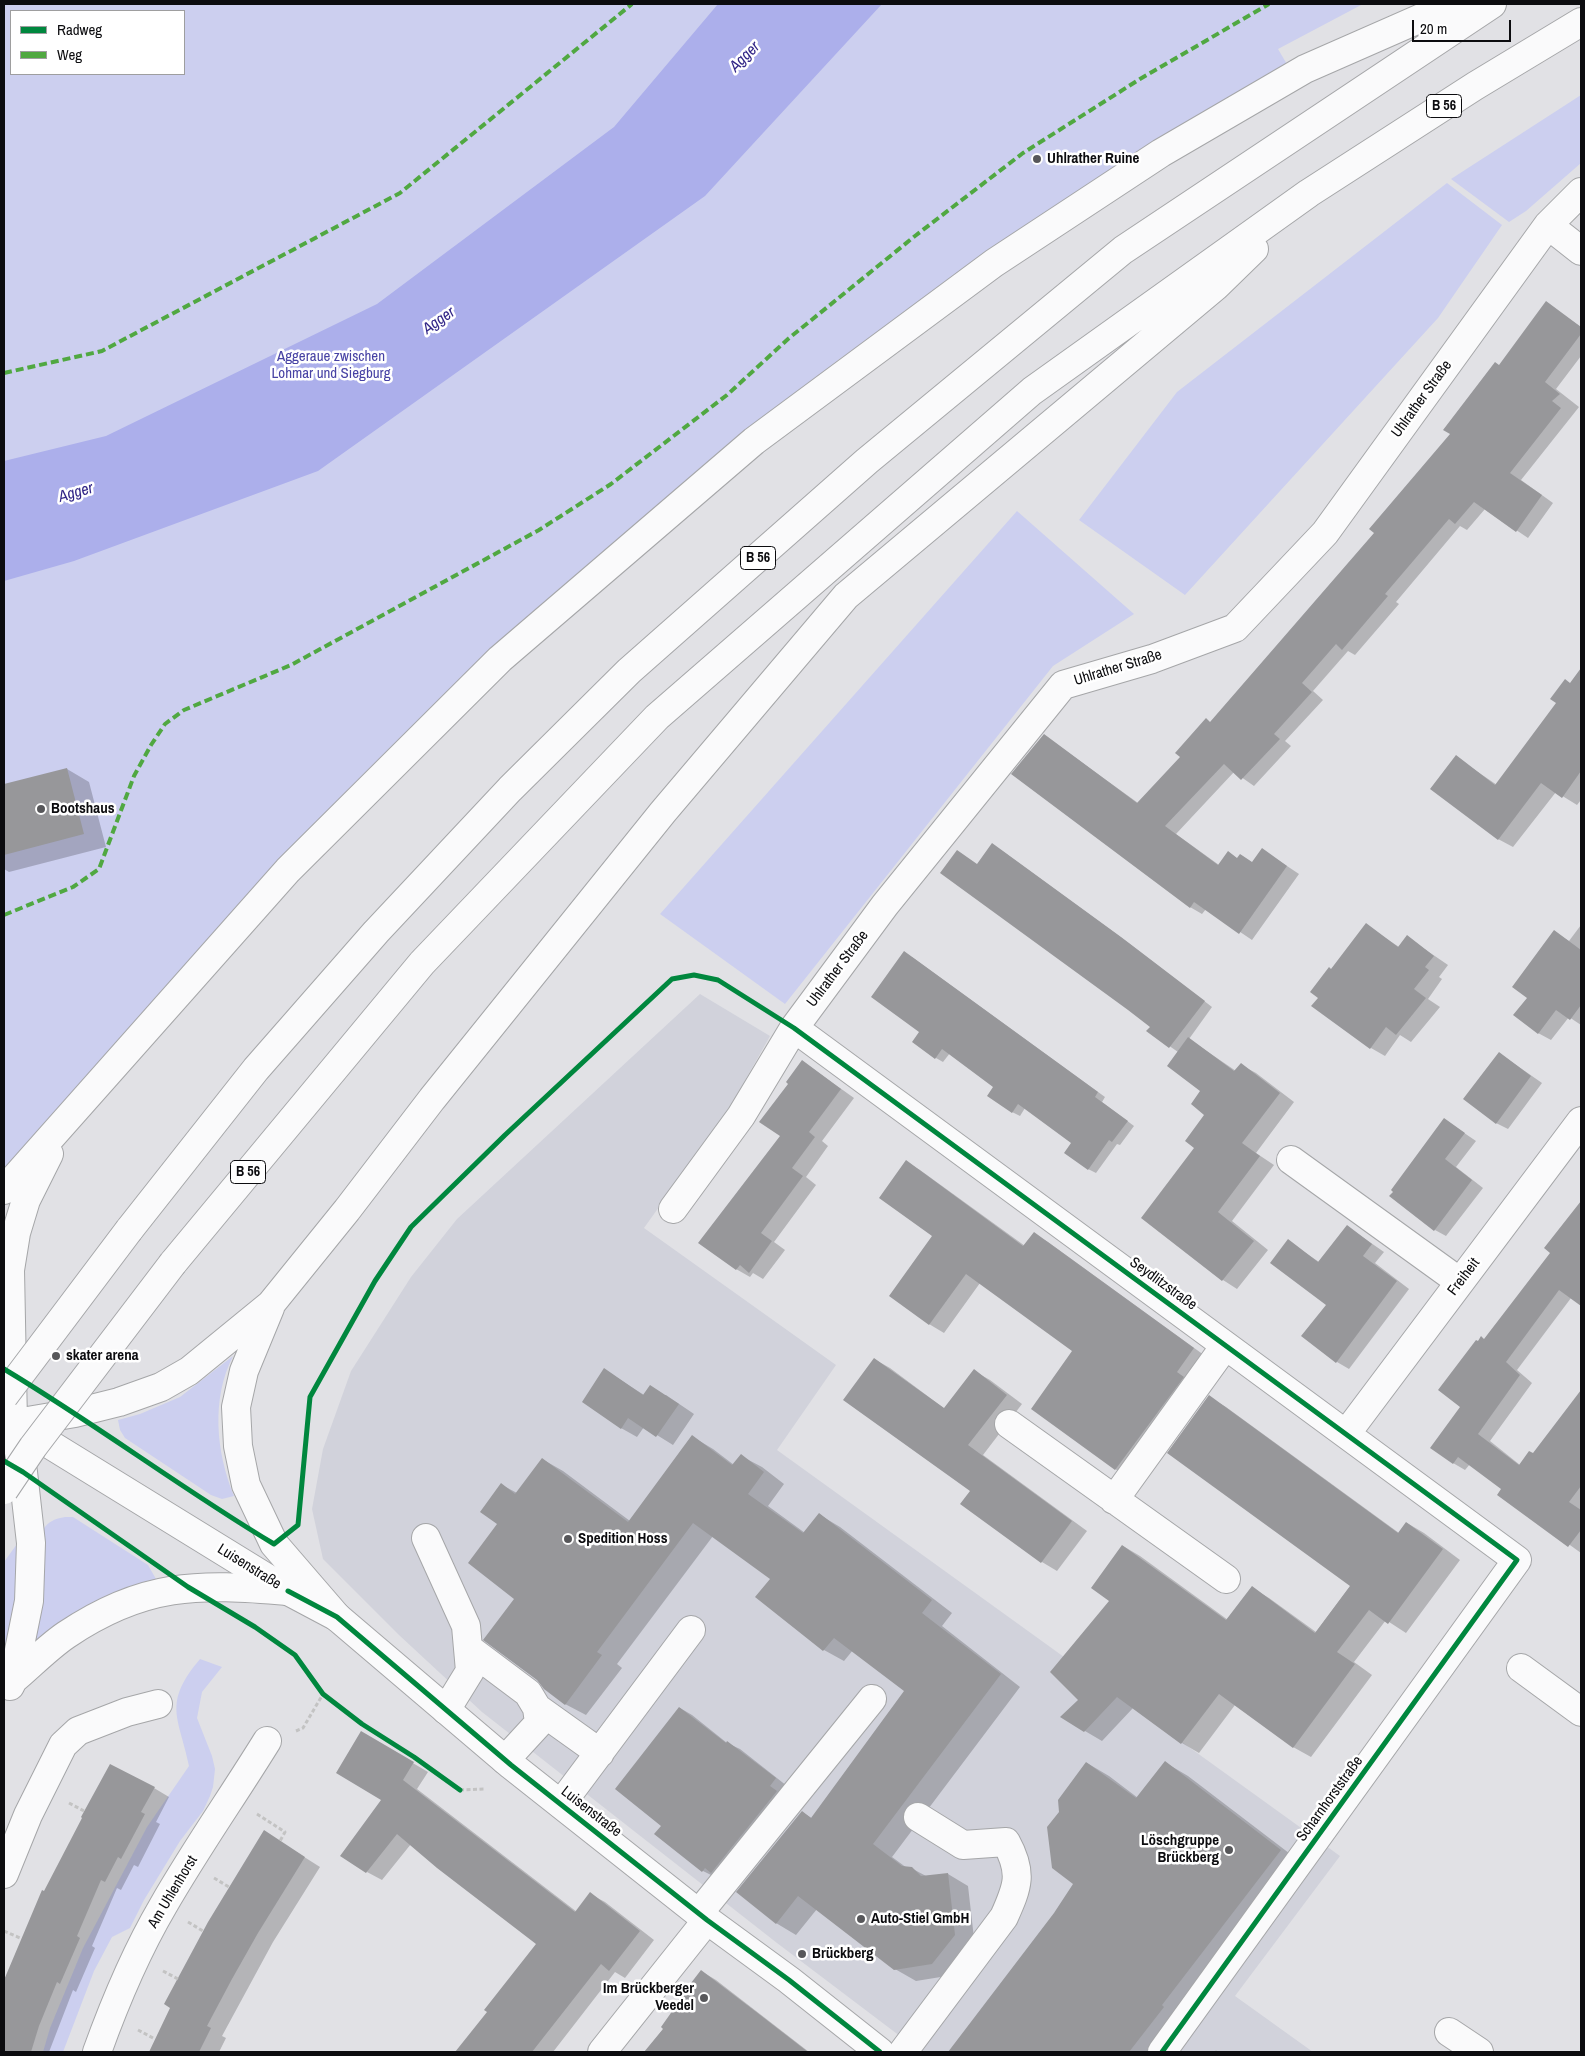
<!DOCTYPE html>
<html>
<head>
<meta charset="utf-8">
<style>
  body { margin:0 }
  #map { position:relative; width:1585px; height:2056px; overflow:hidden; background:#e1e1e5; font-family:"Archivo Narrow",sans-serif }
  canvas { display:block }
  .frame { position:absolute; inset:0; border:5px solid #0c0c0f; pointer-events:none }
  .legend { position:absolute; left:10px; top:10px; width:175px; height:65px; box-sizing:border-box; background:#fff; border:1px solid #9e9e9f; margin:0; padding:6px 9px; list-style:none; font-size:15px; color:#0c0c0f }
  .legend li { display:flex; align-items:center; gap:10px; height:25px }
  .legend b { width:25px; border:1px solid #9e9e9f }
  .scale { position:absolute; left:1412px; top:20px; width:99px; height:22px; box-sizing:border-box; border:2px solid #0c0c0f; border-top:0; padding-left:6px; font-size:15px; line-height:18px; white-space:nowrap; color:#0c0c0f; -webkit-text-stroke:4px #fff; paint-order:stroke }
</style>
</head>
<body>
<div id="map">
<canvas width="1585" height="2056"></canvas>
<div class="frame"></div>
<ul class="legend">
<li><b style="height:6px;background:#00873e"></b>Radweg</li>
<li><b style="height:6px;background:#50a841"></b>Weg</li>
</ul>
<div class="scale">20 m</div>
</div>
<script>
const ctx = document.querySelector('canvas').getContext('2d');
ctx.lineJoin = 'round';
function fillPath(path, color) {
  ctx.fillStyle = color;
  ctx.fill(path, 'evenodd');
}
function trace(path, color, width, dash) {
  ctx.strokeStyle = color;
  ctx.lineWidth = width;
  ctx.lineCap = dash ? 'butt' : 'round';
  ctx.setLineDash(dash || []);
  ctx.stroke(path);
}
function label(font, color, halo, rows, align = 'center') {
  ctx.font = font + ' "Archivo Narrow",sans-serif';
  ctx.lineWidth = 5;
  ctx.setLineDash([]);
  ctx.textBaseline = 'middle';
  ctx.strokeStyle = halo;
  ctx.fillStyle = color;
  for (const [text, x, y, turn = 0] of rows) {
    ctx.save();
    ctx.translate(x, y);
    ctx.rotate((+turn || 0) * Math.PI / 180);
    ctx.textAlign = isNaN(turn) ? turn : align;
    if (halo) ctx.strokeText(text, 0, 0);
    ctx.fillText(text, 0, 0);
    ctx.restore();
  }
}
fillPath(new Path2D(`
  M700,994L770,1036L729,1109L644,1228L836,1365L777,1450L1340,1856L1235,1996L1313,2052H921L777,1943L482,1712L399,1635L323,1559L312,1509L323,1449L351,1371L411,1277L457,1219Z`), '#d1d2db');
fillPath(new Path2D(`
  M4,4H1363L1278,49L1288,66L1095,184L838,360L553,606L4,1190ZM11,11H184V74H11Z
  M1581,95V163L1526,211L1509,222L1451,179Z
  M1447,183L1502,225L1438,318L1185,595L1079,520L1177,392Z
  M1017,511L1134,614L1053,666L785,1004L660,914Z
  M233,1356C211,1399 216,1452 234,1496L222,1499L211,1495L125,1438L120,1430L118,1420L140,1414L180,1397Z
  M65,1517H73L148,1565L156,1579L32,1649C41,1608 44,1572 43,1530C48,1521 55,1519 65,1517Z
  M17,1544L18,1581L7,1648L4,1654V1562Z
  M200,1659L222,1667L202,1692L197,1718L212,1756L215,1769L213,1787L210,1796L203,1811L180,1841L144,1900L130,1928L112,1937L94,1971L63,2052H43L50,2028L83,1948L147,1827L189,1766C179,1717 162,1704 200,1659Z`), '#cccfef');
fillPath(new Path2D(`
  M718,4H882L705,196L318,471L74,561L4,581V461L106,436L377,304L614,127Z`), '#acafeb');
fillPath(new Path2D(`
  M1546,303L1581,327V356L1556,389L1579,407L1521,480L1553,503L1528,538L1485,509L1467,530L1460,526L1396,602L1399,604L1355,655L1348,651L1313,691L1323,700L1285,741L1291,746L1254,786L1234,772L1176,834L1219,865L1229,853L1238,859L1241,855L1253,863L1263,850L1299,874L1252,940L1206,909L1202,914L1190,907L1044,735L1138,803L1181,757L1376,533L1451,434Z
  M1581,684V800L1577,805L1556,792L1513,847L1498,839L1456,757L1497,785Z
  M67,769L89,782L106,847L9,872L4,869V785Z
  M1001,850L1130,944L1212,1007L1189,1039L1236,1071L1241,1065L1256,1073L1294,1102L1256,1153L1274,1165L1232,1221L1268,1250L1237,1289L1223,1280L1143,1217L1196,1148L1206,1115L1202,1091L1178,1052L1148,1031L1151,1027L978,865Z
  M1366,925L1399,947L1407,937L1448,965L1439,977L1442,979L1428,999L1440,1007L1411,1042L1400,1035L1385,1056L1371,1048L1320,997L1332,970Z
  M1581,925V1025L1569,1017L1551,1040L1538,1033L1528,997L1554,932L1569,941Z
  M912,957L1105,1097L1102,1102L1134,1126L1120,1145L1117,1144L1096,1173L1088,1169L1073,1143L1025,1108L1020,1116L1012,1112L995,1086L950,1053L943,1062L936,1058L921,1032Z
  M1499,1053L1542,1083L1508,1129L1496,1123Z
  M802,1061L854,1098L822,1141L828,1146L806,1177L816,1185L774,1242L785,1250L763,1279L753,1273L750,1277L736,1269L781,1136L789,1084Z
  M1445,1120L1476,1141L1456,1167L1483,1188L1446,1236L1435,1230Z
  M906,1162L920,1170L1025,1246L1034,1234L1048,1242L1208,1358L1130,1477L1115,1469L1074,1351L980,1283L944,1333L929,1324L934,1236Z
  M1581,1202V1305L1571,1298L1517,1370L1532,1383L1490,1441L1520,1465L1533,1455L1581,1392V1553L1499,1494L1503,1488L1470,1464L1465,1470L1453,1463L1462,1407L1479,1343L1485,1340L1552,1252L1546,1248Z
  M1348,1227L1384,1252L1375,1263L1409,1289L1349,1369L1337,1362L1327,1305L1288,1241L1319,1262Z
  M874,1359L890,1368L945,1409L974,1371L990,1380L1022,1404L983,1455L1087,1531L1057,1571L1042,1562L962,1504L972,1490Z
  M605,1370L644,1395H666L694,1414L673,1445L644,1427L637,1437L621,1428Z
  M1209,1397L1226,1407L1399,1533L1407,1523L1424,1533L1460,1560L1406,1633L1386,1620L1354,1662L1372,1675L1311,1757L1293,1747L1235,1705L1199,1753L1182,1743L1133,1708L1102,1741L1085,1731L1080,1700L1111,1601L1123,1546L1140,1556L1228,1620L1252,1588L1269,1598L1316,1632L1351,1585Z
  M693,1437L713,1449L734,1465L741,1456L762,1467L784,1484L768,1506L805,1533L820,1515L840,1527L952,1613L942,1626L1020,1687L892,1857L907,1868H911L926,1876L948,1874L968,1886L975,1947L953,1975L916,1981L895,1969L817,1909L796,1935L776,1923L802,1812L813,1819L906,1690L853,1650L844,1661L824,1650L772,1578L713,1536L617,1664L622,1668L586,1715L565,1704L516,1599L499,1524L502,1485L517,1493L542,1459L563,1471L630,1521Z
  M680,1708L692,1715L727,1743L740,1749L787,1786L715,1877L703,1871L656,1834L663,1825Z
  M362,1733L428,1772L417,1789L577,1912L590,1894L605,1902L654,1940L625,1978L615,1972L553,2052H457L489,2012L538,1944L411,1844L382,1880L367,1872L383,1800Z
  M1087,1763L1109,1776L1138,1798L1166,1763L1188,1776L1302,1863L1161,2052H950L1055,1914L1075,1884L1060,1812Z
  M154,1788L169,1797L156,1822L160,1824L138,1867L134,1865L121,1890L117,1888L92,1946L95,1948L76,1992L73,1990L49,2052H4V1984L43,1892L45,1893Z
  M279,1841L320,1867L273,1942L222,2036L226,2038L219,2052H150L171,2008Z
  M701,1971L716,1980L809,2052H730L719,2044L713,2052L707,2050L706,2052H645L664,2028Z`), '#0003');
fillPath(new Path2D(`
  M1546,301L1581,327V334L1545,382L1560,394L1552,401L1561,408L1510,473L1542,495L1516,532L1474,502L1455,524L1449,519L1385,594L1388,596L1342,650L1336,644L1302,683L1312,692L1274,734L1280,739L1241,780L1224,764L1165,826L1218,865L1228,851L1237,858L1240,854L1252,862L1262,848L1287,866L1239,934L1194,902L1190,908L1011,774L1044,734L1137,803L1180,757L1175,753L1206,718L1210,722L1374,533L1369,529L1450,434L1443,430L1495,362L1499,365Z
  M1581,668V771L1562,798L1541,783L1498,840L1430,789L1456,755L1495,785L1556,703L1550,699L1565,679L1570,683Z
  M67,768L84,834L4,855V784Z
  M992,843L1121,937L1205,1001L1169,1048L1146,1031L1150,1027L1128,1010L940,873L957,850L977,864Z
  M1366,923L1398,947L1407,935L1434,956L1425,967L1429,970L1414,989L1426,998L1396,1035L1386,1027L1370,1049L1311,1006L1318,998L1310,992L1329,967L1331,969Z
  M1554,930L1581,950V1005L1570,1020L1556,1010L1538,1034L1513,1015L1527,998L1512,987Z
  M904,951L1098,1092L1095,1097L1128,1121L1112,1142L1109,1140L1088,1170L1064,1153L1071,1143L1018,1104L1012,1113L987,1096L993,1087L942,1049L935,1059L912,1042L919,1032L871,997Z
  M1188,1037L1234,1071L1241,1063L1280,1093L1242,1143L1260,1156L1218,1212L1254,1241L1222,1281L1141,1218L1194,1148L1185,1141L1204,1115L1191,1104L1200,1091L1167,1066Z
  M1499,1052L1531,1076L1496,1124L1463,1099Z
  M802,1060L841,1089L809,1132L815,1137L792,1168L803,1176L761,1233L772,1241L749,1273L740,1265L736,1270L698,1243L780,1136L759,1122L788,1084L786,1082Z
  M1444,1118L1465,1133L1445,1159L1472,1180L1434,1231L1389,1196L1393,1192L1391,1190Z
  M906,1160L1023,1246L1034,1232L1194,1348L1177,1372L1184,1377L1115,1470L1031,1409L1072,1351L966,1274L929,1325L889,1296L932,1236L879,1198Z
  M1581,1201V1306L1559,1290L1506,1362L1520,1375L1478,1434L1519,1465L1529,1451L1533,1453L1581,1390V1486L1569,1502L1581,1510V1530L1568,1547L1497,1495L1501,1489L1458,1457L1453,1464L1430,1448L1460,1407L1438,1390L1476,1340L1478,1341L1481,1336L1484,1339L1550,1253L1544,1248Z
  M1347,1225L1372,1244L1363,1256L1397,1281L1336,1363L1301,1336L1326,1305L1270,1263L1288,1239L1318,1262Z
  M874,1358L944,1408L974,1369L1007,1395L968,1445L1072,1521L1041,1563L960,1504L970,1491L843,1400Z
  M604,1368L643,1395L650,1385L679,1404L656,1437L628,1418L621,1429L582,1402Z
  M1209,1395L1398,1533L1406,1522L1443,1549L1388,1624L1369,1610L1337,1652L1355,1664L1293,1748L1219,1694L1181,1744L1117,1697L1084,1732L1060,1717L1078,1700L1050,1672L1109,1601L1091,1588L1122,1545L1226,1620L1252,1586L1315,1633L1350,1586L1167,1453Z
  M692,1435L732,1465L741,1454L764,1472L748,1494L803,1533L819,1513L932,1600L922,1613L1001,1674L873,1844L902,1866L912,1867L921,1876L948,1873L955,1935L932,1964L894,1970L798,1896L776,1924L736,1892L802,1811L811,1818L904,1691L834,1638L823,1651L755,1597L770,1579L693,1523L597,1652L602,1655L565,1705L544,1689L537,1680L483,1640L514,1599L468,1563L497,1524L480,1512L501,1483L515,1494L542,1458L628,1522Z
  M679,1707L726,1743L727,1741L776,1778L770,1786L777,1791L711,1873L705,1868L702,1872L654,1834L661,1826L615,1789Z
  M361,1731L414,1762L403,1780L575,1912L590,1892L640,1931L609,1971L601,1964L532,2052H455L487,2012L484,2010L536,1944L437,1868L397,1834L366,1873L340,1856L381,1800L336,1773Z
  M1165,1761L1281,1850L1162,2005L1164,2007L1129,2052H948L1054,1913L1073,1884L1052,1868L1047,1827L1059,1812L1058,1800L1086,1762L1136,1798Z
  M110,1764L155,1787L141,1812L145,1814L121,1859L118,1857L105,1882L101,1880L77,1936L80,1938L60,1984L57,1982L39,2026L31,2052H4V1980L42,1890L44,1891L82,1818L81,1817Z
  M264,1830L305,1857L258,1933L232,1979L207,2026L211,2028L199,2052H149L170,2008L164,2004L208,1922Z
  M701,1970L755,2011L808,2052H644L663,2029L661,2027L673,2010L671,2009Z`), '#97979a');
const minor = new Path2D(`
  M1548,225L1581,251
  M794,1028L1517,1560L1162,2052
  M1291,1160L1460,1282
  M673,1209L741,1116L794,1028L885,905L1063,685L1152,659L1235,628L1325,533L1548,225L1581,192
  M1009,1424L1226,1579
  M1346,1434L1581,1121
  M1114,1500L1225,1346
  M426,1538L466,1626L470,1671L446,1710
  M468,1648L528,1693L537,1708L539,1723L505,1760
  M1521,1668L1581,1712
  M537,1708L600,1753
  M561,1804L691,1630
  M4,1874L28,1815L63,1745L78,1731L127,1712L158,1704
  M699,1913L872,1699
  M1449,2032L1479,2052
  M97,2052C115,2002 136,1952 163,1906C195,1850 233,1796 267,1741
  M602,2052L707,1920
  M903,2052L1004,1917C1018,1886 1023,1873 1006,1842L963,1845L918,1817`);
const major = new Path2D(`
  M20,1426L288,1591L337,1617L511,1765L707,1920L789,1980L880,2052`);
const highway = new Path2D(`
  M4,1190L288,870L500,659L754,441L994,263L1161,153L1305,69L1453,4
  M129,1230L256,1069L376,932L510,789L629,671L867,461L1123,250L1492,4
  M173,1263L422,963L657,717L1032,391L1309,193L1475,86L1581,22
  M270,1308L244,1371L236,1407L238,1446L246,1485L274,1544L337,1617
  M4,1425L75,1413L119,1402L161,1387L189,1371L271,1304L347,1210L432,1099L663,812L846,596L1216,286L1254,249
  M13,1680L29,1601L31,1543L23,1472L13,1423L10,1270L16,1233L26,1200L49,1154
  M10,1686L13,1680C31,1665 47,1648 66,1635C143,1583 198,1583 288,1591`);
trace(minor, '#a5a6a8', 30);
trace(major, '#a5a6a8', 30);
trace(highway, '#a5a6a8', 30);
trace(new Path2D(`
  M296,1731L303,1728L323,1694
  M460,1790L485,1789
  M69,1803L84,1811
  M257,1814L285,1832L280,1841
  M214,1878L229,1887
  M188,1922L203,1931
  M4,1931L20,1938
  M163,1971L178,1979
  M138,2030L155,2039
  M1215,2052H1217`), '#c3c3c3', 3, [4, 2.5]);
trace(minor, '#fafafb', 28);
trace(major, '#fafafb', 28);
trace(highway, '#fafafb', 28);
const highwayBridge = new Path2D(`
  M4,1396L129,1230
  M4,1490L33,1447L173,1263`);
trace(highwayBridge, '#a5a6a8', 30, []);
trace(highwayBridge, '#fafafb', 28);
trace(new Path2D(`
  M4,373L102,351L400,193L632,4
  M4,915L73,887L99,869L134,776L151,745L165,724L184,710L291,665L539,530L611,484L727,395L788,339L915,236L1023,153L1140,79L1269,4`), '#50a841', 4, [8, 4]);
trace(new Path2D(`
  M4,1369C96,1424 182,1489 274,1544L298,1525L310,1397L375,1281L411,1227L505,1135L672,979L694,975L718,980L794,1028L1517,1560L1162,2052
  M4,1461L23,1472L188,1587L255,1627L295,1655L323,1694L362,1724L414,1757L460,1790
  M288,1591L337,1617L511,1765L707,1920L789,1980L880,2052`), '#00873e', 5);
for (const [x, y, r, color] of [
  [1037,159,5,"#57575a"],
  [41,809,5,"#57575a"],
  [56,1356,5,"#57575a"],
  [568,1539,5,"#57575a"],
  [1229,1850,5,"#57575a"],
  [861,1919,5,"#57575a"],
  [802,1954,5,"#57575a"],
  [704,1998,5,"#57575a"]
]) {
  const dot = new Path2D();
  dot.arc(x, y, r, 0, 2 * Math.PI);
  ctx.fillStyle = color;
  ctx.fill(dot);
  trace(dot, '#fff', 2);
}
for (const [x, y, w] of [
  [1444,106,35],
  [758,558,35],
  [248,1172,35]
]) {
  const box = new Path2D();
  box.roundRect(x - w / 2, y - 11.5, w, 23, 4);
  ctx.fillStyle = '#fff';
  ctx.fill(box);
  trace(box, '#0c0c0f', 1);
}
label('bold 14px', '#0c0c0f', null, [
  ["B 56",1444,106],
  ["B 56",758,558],
  ["B 56",248,1172]
]);
label('bold 15px', '#0c0c0f', '#fff', [
  ["Uhlrather Ruine",1047,159],
  ["Bootshaus",51,809],
  ["skater arena",66,1356],
  ["Spedition Hoss",578,1539],
  ["Löschgruppe",1219,1841,"right"],
  ["Brückberg",1219,1858,"right"],
  ["Auto-Stiel GmbH",871,1919],
  ["Brückberg",812,1954],
  ["Im Brückberger",694,1989,"right"],
  ["Veedel",694,2006,"right"]
], 'left');
label('15px', '#4742a4', '#fff', [
  ["Aggeraue zwischen",331,357],
  ["Lohmar und Siegburg",331,374]
]);
label('15px', '#0c0c0f', '#fff', [
  ["Uhlrather Straße",1422,399,-54],
  ["Uhlrather Straße",1118,668,-17],
  ["Uhlrather Straße",838,969,-53],
  ["Freiheit",1464,1277,-53],
  ["Seydlitzstraße",1163,1284,36],
  ["Luisenstraße",249,1567,32],
  ["Scharnhorststraße",1330,1799,-54],
  ["Luisenstraße",591,1812,38],
  ["Am Uhlenhorst",173,1892,-59]
]);
label('italic 16px', '#322687', '#fff', [
  ["Agger",745,57,-45],
  ["Agger",439,321,-35],
  ["Agger",76,493,-16]
]);
</script>
</body>
</html>
